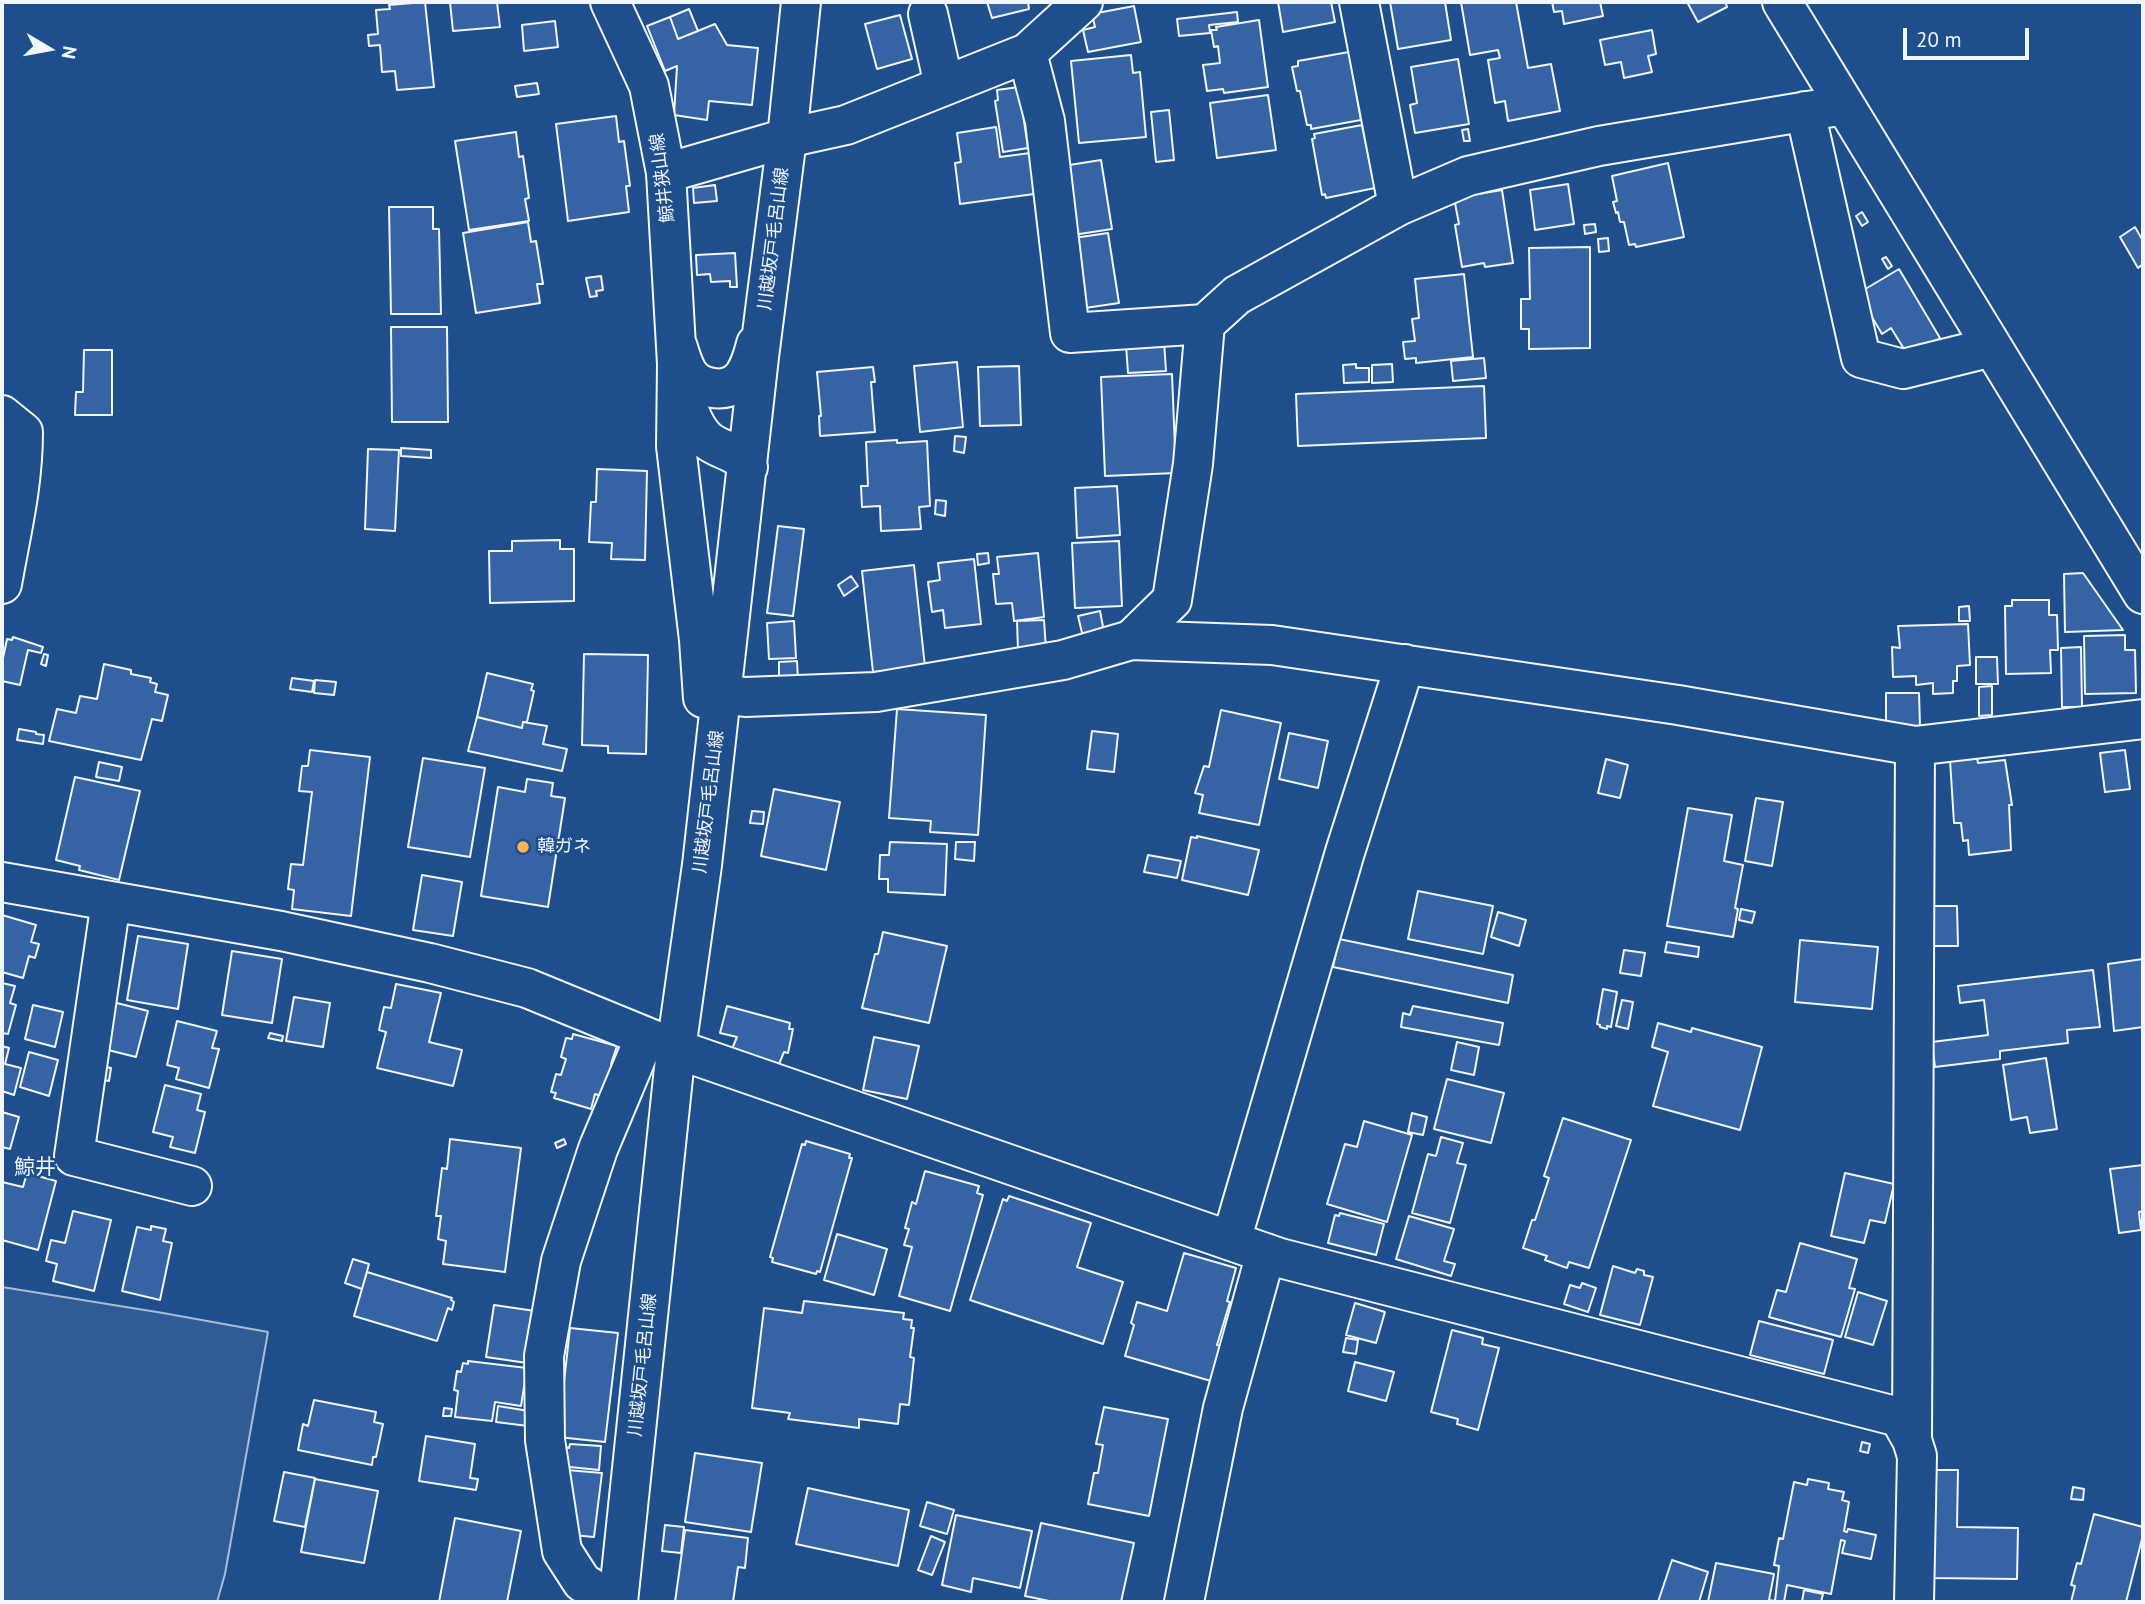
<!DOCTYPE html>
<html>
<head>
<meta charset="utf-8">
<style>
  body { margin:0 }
  #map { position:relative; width:2145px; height:1604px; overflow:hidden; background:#1f4e8c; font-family:"PT Sans",sans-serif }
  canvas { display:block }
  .frame { position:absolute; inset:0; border:4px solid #f2f6ff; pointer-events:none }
  .north { position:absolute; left:14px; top:14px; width:70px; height:70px; -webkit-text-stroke:5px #1f4e8c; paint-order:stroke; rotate:100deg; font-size:19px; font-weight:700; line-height:28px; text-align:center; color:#f2f6ff }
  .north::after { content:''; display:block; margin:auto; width:24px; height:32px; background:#f2f6ff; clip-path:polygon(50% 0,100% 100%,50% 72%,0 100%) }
  .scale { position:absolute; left:1903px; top:28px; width:126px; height:32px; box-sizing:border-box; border:4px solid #f2f6ff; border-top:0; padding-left:9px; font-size:21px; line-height:24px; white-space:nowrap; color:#f2f6ff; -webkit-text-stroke:5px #1f4e8c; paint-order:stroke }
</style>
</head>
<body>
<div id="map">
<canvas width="2145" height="1604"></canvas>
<div class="frame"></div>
<div class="north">N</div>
<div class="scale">20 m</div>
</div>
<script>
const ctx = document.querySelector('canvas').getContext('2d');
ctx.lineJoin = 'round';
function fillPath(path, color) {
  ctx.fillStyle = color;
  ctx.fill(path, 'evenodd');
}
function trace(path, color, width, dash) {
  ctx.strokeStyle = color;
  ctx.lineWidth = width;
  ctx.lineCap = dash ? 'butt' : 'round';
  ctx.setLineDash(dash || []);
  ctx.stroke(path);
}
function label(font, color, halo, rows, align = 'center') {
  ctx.font = font + ' "PT Sans","Noto Sans JP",sans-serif';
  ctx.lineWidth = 5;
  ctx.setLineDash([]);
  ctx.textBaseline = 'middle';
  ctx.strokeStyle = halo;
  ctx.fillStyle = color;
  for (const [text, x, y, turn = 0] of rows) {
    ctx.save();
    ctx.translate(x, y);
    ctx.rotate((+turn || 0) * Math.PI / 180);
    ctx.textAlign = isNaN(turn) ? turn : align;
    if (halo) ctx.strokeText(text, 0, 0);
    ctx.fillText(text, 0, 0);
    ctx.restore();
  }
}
const built = new Path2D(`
  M2,1287L163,1313L268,1332L225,1574L217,1602H2Z`);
fillPath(built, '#305b95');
trace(built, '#a8bbd7', 2);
const building = new Path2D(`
  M425,2L434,87L397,90L395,71L382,72L380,45L369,46L368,35L378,34L376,10L390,9L389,5Z
  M450,2H497L500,27L453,31Z
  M987,2H1028L1029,9L992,18Z
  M1278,2H1331L1335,22L1283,32Z
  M1390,2H1445L1451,40L1398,49Z
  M1461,2H1516L1528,68L1551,64L1560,111L1508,121L1505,101L1495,103L1488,60L1500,58L1498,50L1470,55Z
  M1552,2H1600L1603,16L1564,24L1562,11L1554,12Z
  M1687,2H1729L1726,4L1727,7L1698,22Z
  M1134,6L1141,42L1088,52L1083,30L1095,27L1092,14Z
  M689,9L698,31L678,39L670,17Z
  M1237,12L1238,22L1209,25L1210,33L1179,36L1177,19Z
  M900,15L912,59L877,69L865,24Z
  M670,17L678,39L715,24L727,45L758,48L752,105L709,101L707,120L674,115L677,66L665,71L647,26Z
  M1259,20L1268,87L1224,93L1223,89L1207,91L1203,65L1220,63L1218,46L1214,47L1211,30H1217L1216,27Z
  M555,21L558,47L524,51L522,25Z
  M1652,30L1656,54L1648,56L1652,72L1624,78L1621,62L1605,65L1600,40Z
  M1349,52L1361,120L1311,129V125H1307L1300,91H1297L1292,67L1298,66V61Z
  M1131,55L1133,73L1140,72L1146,137L1079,143L1071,61Z
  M1458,59L1469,124L1415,133L1410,105L1417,103L1411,67Z
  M537,83L539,94L517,97L515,86Z
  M1019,87L1028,148L1003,152L995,101L998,100L997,90Z
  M1268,95L1276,150L1217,158L1210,103Z
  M1169,110L1174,160L1156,162L1151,112Z
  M616,116L619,142L624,141L630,186H626L629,212L568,221L556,124Z
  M1362,125L1375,188L1326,198L1325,194L1322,195L1312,139L1315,138L1314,134Z
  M996,127L1000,157L1030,153L1034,194L960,204L955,163L961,162L957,133Z
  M1468,129L1470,141H1464L1462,130Z
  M516,132L519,157L523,156L529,198L525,199L529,221L469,230L455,141Z
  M1101,160L1112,229L1073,235L1063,166Z
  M1668,163L1684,237L1636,247L1635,244L1629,245L1624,222H1620L1618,212L1616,213L1613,202L1617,201L1612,176Z
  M1568,184L1574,224L1535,230L1530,190Z
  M715,185L717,201L694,203L693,188Z
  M1502,190L1513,263L1485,267L1484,263L1462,267L1455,225L1459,224L1454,198Z
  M389,207H433V229H439L441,314H391Z
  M1862,212L1868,222L1862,226L1856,216Z
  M528,222L531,242L536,241L543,284H537L540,303L476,313L463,233Z
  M1595,224L1596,232L1585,234L1584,225Z
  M2135,227L2143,241V264L2138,268L2120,237Z
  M1108,233L1119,303L1085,308L1074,238Z
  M1608,238L1609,251L1599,252L1598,239Z
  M1590,247V348L1529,349V329H1521V299H1530L1529,248Z
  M735,253L737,287H730V281L711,282L710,274L697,275L696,255Z
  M1886,257L1892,266L1888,269L1882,259Z
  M1899,269L1940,338L1909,357L1891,328L1882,334L1863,302L1868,300L1862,291Z
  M1464,274L1473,357L1416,363V358L1405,359L1403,342L1415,341L1412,319L1419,318L1415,279Z
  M601,276L603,290L596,291L597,296L590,297L586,278Z
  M391,327H447L448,422H392Z
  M1164,342L1166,371L1128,373L1126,345Z
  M84,350H112V415H75L76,392H83Z
  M1484,358L1486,378L1453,381L1451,361Z
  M957,362L963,427L920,432L914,366Z
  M1356,364V368H1369V382L1344,383L1343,365Z
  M1392,364L1393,382L1372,383V365Z
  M1019,366L1021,425L980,426L978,367Z
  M873,367L875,382H871L875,432L820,436L819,416H821L817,372Z
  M1172,374L1176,473L1105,476L1101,377Z
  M1484,386L1486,438L1298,446L1296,394Z
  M955,436L966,437L964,453L954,451Z
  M897,440V443L927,441L930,506L919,507L921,529L881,531L880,506L862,507L861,486H868L866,442Z
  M401,448L431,450V458L401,456Z
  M368,449L399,450L395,531L365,529Z
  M597,469L647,471L645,560L611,559L612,543L589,542L591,502H596Z
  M1117,486L1120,535L1077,538L1075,488Z
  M936,500L946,501L945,516L935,514Z
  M778,526L804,529L793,616L767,613Z
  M560,540V549H574V601L490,603L489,551H512V541Z
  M1119,541L1122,606L1075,608L1072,543Z
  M988,553L989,563L978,565L977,554Z
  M1038,553L1044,617L1014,621L1012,603L996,604L993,574H999L997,557Z
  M974,559L981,624L945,628L943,610L932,612L928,582L940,580L938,563Z
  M914,565L925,667L873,672L862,571Z
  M2083,573L2123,630L2065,632L2064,574Z
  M851,576L858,586L844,596L838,585Z
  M2012,600H2049V615H2057L2058,650H2050L2051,673L2006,674L2005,606H2012Z
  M1969,606L1970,621H1959V607Z
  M1100,611L1104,632L1083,637L1078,616Z
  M1044,620L1046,650L1018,651L1017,621Z
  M794,621L796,658L769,659L767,623Z
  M1968,624L1970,665L1957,666V681H1953V693L1933,694V683L1916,685V676L1893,677L1892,647L1900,648L1898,626Z
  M2125,635V650H2135L2136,693L2085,694L2084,636Z
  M13,637L43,647L41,653L28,650L20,685L2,681V663L7,639L12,640Z
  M2081,647L2082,707H2062L2061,648Z
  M44,654L48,655L46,666L41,664Z
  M584,654L648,655L646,754L608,753V746L582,745Z
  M1976,657H1997L1998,684H1976Z
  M797,661L798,680H779V662Z
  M104,664L131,670V674L151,678L150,682L157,684L155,692L168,695L162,721L152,719L141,760L49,741L57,709L76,713L80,696L97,699Z
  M487,673L533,684L531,690L534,691L527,722H523L522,728L477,717Z
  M292,678L314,681L312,692L290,689Z
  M315,680L336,682L334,695L314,693Z
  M1992,686V715L1979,716V687Z
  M1886,693H1919L1920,727H1886Z
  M897,709L986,715L978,835L930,832L931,821L889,818Z
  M1221,710L1281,723L1259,825L1199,813L1203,795L1195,793L1204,766L1209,767Z
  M477,717L522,728L523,722L547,726L543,744L567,749L562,771L468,751Z
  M19,729L36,732V734L44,735L43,744L17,740Z
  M1092,731L1118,734L1114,772L1087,769Z
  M1289,733L1328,741L1318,788L1279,779Z
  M310,750L370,757L351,916L292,909L294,890L288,889L291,864L303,865L312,792L299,791L302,766H308Z
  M2125,750L2130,789L2105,792L2100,753Z
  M423,758L485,768L470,857L408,847Z
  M1977,758L1978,763L2005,760L2012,805H2009L2011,850L1969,855L1968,840L1963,841L1961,823H1954L1950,760Z
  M1606,759L1628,765L1620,798L1598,793Z
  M99,762L122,767L119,781L96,777Z
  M75,777L140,791L119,880L79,870L80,866L56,860Z
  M527,779L553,783L551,796L565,798L548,907L481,896L498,787L525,792Z
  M774,789L840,802L826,870L761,856Z
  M1756,798L1783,802L1772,866L1745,861Z
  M1688,808L1732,815L1724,861L1743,865L1735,908L1738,909L1733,937L1667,926Z
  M752,811L764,812L763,824L750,823Z
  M1197,836L1259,850L1248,895L1182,880L1191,837L1197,838Z
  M890,842L947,844L945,895L888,892V879H879L880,855H889Z
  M956,842H975L974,861L955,859Z
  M1148,855L1181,861L1177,878L1144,872Z
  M422,875L462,882L453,936L413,930Z
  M1418,891L1493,906L1483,954L1408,939Z
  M1930,906H1957L1958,946H1931Z
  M1741,909L1755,912L1752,923L1739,920Z
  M1498,912L1526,920L1519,946L1491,937Z
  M2,915L36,925L31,942L39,944L35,958L29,956L23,978L2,972Z
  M883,932L947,946L929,1023L862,1008L875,954H878Z
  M138,936L188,944L178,1009L127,1000Z
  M1339,939L1513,975L1508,1003L1333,967Z
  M1800,940L1878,947L1872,1009L1795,1002Z
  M1667,942L1699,947L1698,957L1665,952Z
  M1624,950L1645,953L1641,976L1620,973Z
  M232,951L282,959L272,1023L222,1015Z
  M2143,959V1027L2114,1031L2108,964Z
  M2093,970L2100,1027L2067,1030L2068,1043L2000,1051V1059L1935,1067L1932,1042L1988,1035L1984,1000L1960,1003L1958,986Z
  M2,983L15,986L10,1003L16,1005L8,1034L2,1033Z
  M396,984L441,993L429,1042L462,1050L453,1086L377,1068L386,1032L379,1030L384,1007L391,1008Z
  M1603,989L1617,992L1611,1027L1607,1026V1029L1600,1027V1025L1597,1024Z
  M294,997L330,1003L323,1047L286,1041Z
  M1622,1000L1633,1002L1628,1029L1616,1026Z
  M113,1002L148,1011L136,1057L100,1048Z
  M33,1005L63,1012L55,1047L25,1039Z
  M727,1006L790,1023L789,1029H793L788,1053L784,1052L779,1064L732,1049L737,1037L720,1033Z
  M1413,1006L1503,1023L1499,1045L1401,1027L1403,1013L1410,1015Z
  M177,1021L217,1031L212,1048L219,1049L209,1088L176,1079L179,1068L167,1065Z
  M1658,1023L1691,1032L1692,1028L1762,1047L1740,1130L1653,1106L1668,1052L1652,1047Z
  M270,1033L283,1036L282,1041L268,1038Z
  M573,1034L617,1046L611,1064L617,1065L607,1098L595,1094L591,1109L554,1098L556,1093L551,1092L556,1074L561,1075L566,1059L561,1057L566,1038L572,1039Z
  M874,1037L919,1046L907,1099L863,1090Z
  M1457,1042L1479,1047L1474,1075L1451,1070Z
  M2,1046L9,1048L5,1064L21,1068L14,1095L2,1091Z
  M29,1052L58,1060L49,1096L20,1087Z
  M2046,1058L2057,1129L2030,1133L2027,1117L2011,1120L2003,1065Z
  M101,1066L111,1068L109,1081L98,1079Z
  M1447,1079L1504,1093L1491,1143L1434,1129Z
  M165,1085L201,1094L197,1110L205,1112L195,1153L170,1147L173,1137L153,1132Z
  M2,1112L19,1117L10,1149L2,1147Z
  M1412,1113L1427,1117L1423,1135L1408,1132Z
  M1563,1118L1631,1140L1589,1268L1569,1262L1567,1268L1545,1260L1547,1256L1523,1248L1532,1220H1535L1549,1178L1544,1176Z
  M1364,1121L1412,1135L1387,1222L1327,1204L1345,1144L1357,1147Z
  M1441,1137L1463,1143L1457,1163L1466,1165L1450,1223L1412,1213L1428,1154L1436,1156Z
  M450,1139L521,1148L505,1272L443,1264L446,1241L438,1239L441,1216H436L442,1168L447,1169Z
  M564,1139L566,1144L557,1148L555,1143Z
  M806,1141L850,1154L849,1158H852L820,1272L817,1271L816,1274L772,1262L773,1258L770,1257L802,1144L805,1145Z
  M2143,1165V1211L2139,1212L2141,1230L2119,1233L2110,1169Z
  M925,1171L979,1186L977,1193L983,1195L950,1311L899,1296L912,1247L904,1245L909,1229L905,1228L912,1202L916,1204Z
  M27,1173L56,1181L38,1250L2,1240V1182L23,1187Z
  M1845,1173L1894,1184L1885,1223L1870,1220L1864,1243L1831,1236Z
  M1009,1196L1091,1223L1077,1267L1123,1282L1103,1344L970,1300L1003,1199L1007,1201Z
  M73,1211L111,1220L94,1291L53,1281L57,1264L46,1261L51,1240L65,1243Z
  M1340,1213L1384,1224L1376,1255L1328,1243L1335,1215L1339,1216Z
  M1409,1216L1454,1229L1444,1261L1455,1264L1451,1276L1396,1259Z
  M151,1226L166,1229L163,1241L172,1243L160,1300L122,1291L137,1227L151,1230Z
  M837,1234L887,1249L874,1295L824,1280Z
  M1800,1243L1857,1259L1849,1288L1855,1289L1841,1337L1769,1317L1777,1290L1786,1292Z
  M1184,1253L1236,1268L1227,1301L1230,1302L1217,1345L1221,1346L1211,1381L1125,1356L1134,1325L1131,1323L1137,1302L1167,1311Z
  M353,1259L369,1264L362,1289L345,1283Z
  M1613,1266L1635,1273L1637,1269L1644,1271V1275L1653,1277L1640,1325L1600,1315Z
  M367,1272L452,1298L451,1300L454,1302L452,1310L448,1308L437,1341L354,1316Z
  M1582,1283L1596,1288L1588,1312L1564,1304L1570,1285L1580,1288Z
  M1858,1292L1887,1301L1873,1345L1845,1337Z
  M804,1301L904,1313L903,1319L912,1320L911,1328H914L910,1357L914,1358L909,1405L900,1404L898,1424L859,1419V1428L788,1419L790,1413L752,1408L764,1308L802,1313Z
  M1355,1303L1385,1312L1376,1343L1346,1335Z
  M494,1305L535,1311L527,1363L486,1357Z
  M1759,1321L1833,1340L1824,1374L1750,1355Z
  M570,1328L618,1333L605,1442L558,1437Z
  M1452,1330L1483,1338L1482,1344L1499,1348L1478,1430L1457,1424L1458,1419L1431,1412Z
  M1346,1338L1358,1340L1356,1354L1343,1352Z
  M468,1361L527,1368L521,1406L495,1402L492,1421L455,1417L458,1391L454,1390L457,1371L461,1372L463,1363L468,1364Z
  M1355,1362L1394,1372L1386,1401L1348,1391Z
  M314,1400L376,1412L374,1422L383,1424L376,1457H373L372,1465L298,1450L303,1424L308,1426Z
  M498,1406L529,1411L528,1426L496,1422Z
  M1104,1407L1168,1419L1149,1516L1088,1504L1094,1473H1098L1103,1445L1096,1444Z
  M444,1408L452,1409L451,1416H443Z
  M426,1436L475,1444L470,1478L478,1479L476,1490L419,1481Z
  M1862,1442L1870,1444L1868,1453L1860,1451Z
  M570,1444L601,1446L599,1470L560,1466L562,1447L569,1448Z
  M695,1453L762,1463L751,1532L685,1522Z
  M567,1470L602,1473L594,1537L572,1535Z
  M1933,1470H1958L1957,1527L2018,1528L2017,1579L1932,1578Z
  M284,1472L315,1478L305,1527L274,1521Z
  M315,1479L378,1491L364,1563L301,1552Z
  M1808,1479L1829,1483L1828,1489L1844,1492L1842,1500L1849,1502L1844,1531L1847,1532L1848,1529L1876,1535L1871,1559L1842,1553L1845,1541L1841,1540L1831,1594L1787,1585L1784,1602H1708L1716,1563L1774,1574L1769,1600L1775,1601L1779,1566L1774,1565L1779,1538L1783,1539L1794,1482L1807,1485Z
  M2073,1487L2084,1489L2083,1500L2071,1499Z
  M808,1488L909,1510L898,1566L796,1544Z
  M927,1502L954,1510L947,1534L920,1526Z
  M2094,1514L2143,1527V1535L2126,1602H2071L2075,1586L2071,1585L2077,1563L2081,1564Z
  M956,1515L1032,1531L1020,1588L973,1578L971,1592L942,1585Z
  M455,1518L521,1531L507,1602H439Z
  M1041,1523L1134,1543L1121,1602H1054L1025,1596Z
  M665,1525L684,1527L681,1553L662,1551Z
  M685,1530L748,1538L745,1568L738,1567L733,1602H675Z
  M931,1536L945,1542L932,1575L918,1570Z
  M1672,1560L1708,1572L1699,1602H1658Z
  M1804,1590L1823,1594L1821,1602H1802Z`);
fillPath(building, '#3563a3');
trace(building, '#f2f6ff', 2);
const minor = new Path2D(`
  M1359,2L1398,206
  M1782,2L2143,594
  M928,14L944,85
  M1027,53L1045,121L1070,333L1205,324
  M1805,111L1861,358L1903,369L1992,347
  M666,173L787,138L846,125L1027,53L1083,2
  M2,415L23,432C23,486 11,532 2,584
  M1131,640L1272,645L1678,705L1915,746
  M721,694L745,697L876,692L1063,660L1131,640L1172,600L1193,464L1205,324L1237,295L1398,206L1468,176L1599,146L1844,105
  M2,882L281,931L430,963L527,988L676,1049L1280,1258L1899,1417L1912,1440L1917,1456L1914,1602
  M111,901L74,1156L192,1186
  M1231,1241L1345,852L1405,664
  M1912,1440L1915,746L2143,719
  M613,1602L582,1582L562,1551L545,1440L544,1356L561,1261L598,1149L645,1037
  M1184,1602L1223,1408L1266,1253`);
const major = new Path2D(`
  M610,2L649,86L666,173L677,364L676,446L699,640L703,698
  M677,345C681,356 683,367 690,376C699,388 723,393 736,383C747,376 753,356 756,344
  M682,390C688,407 693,427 707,440C720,451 740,451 748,467
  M618,1602L676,1049L702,865L759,357L787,138L801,2`);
trace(minor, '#f2f6ff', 42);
trace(major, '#f2f6ff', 42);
trace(minor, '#1f4e8c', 38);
trace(major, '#1f4e8c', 38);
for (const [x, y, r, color] of [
  [523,847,7,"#ffb74d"]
]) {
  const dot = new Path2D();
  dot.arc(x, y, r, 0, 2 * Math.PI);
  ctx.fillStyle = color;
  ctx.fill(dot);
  trace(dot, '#1f4e8c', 2.5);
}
label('18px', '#f2f6ff', '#1f4e8c', [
  ["鯨井狭山線",663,178,-97],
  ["川越坂戸毛呂山線",774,239,-83],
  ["川越坂戸毛呂山線",709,802,-83],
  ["川越坂戸毛呂山線",643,1365,-84]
]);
label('18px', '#f2f6ff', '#1f4e8c', [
  ["韓ガネ",537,847]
], 'left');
label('21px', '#f2f6ff', '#1f4e8c', [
  ["鯨井",35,1168]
]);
</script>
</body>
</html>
